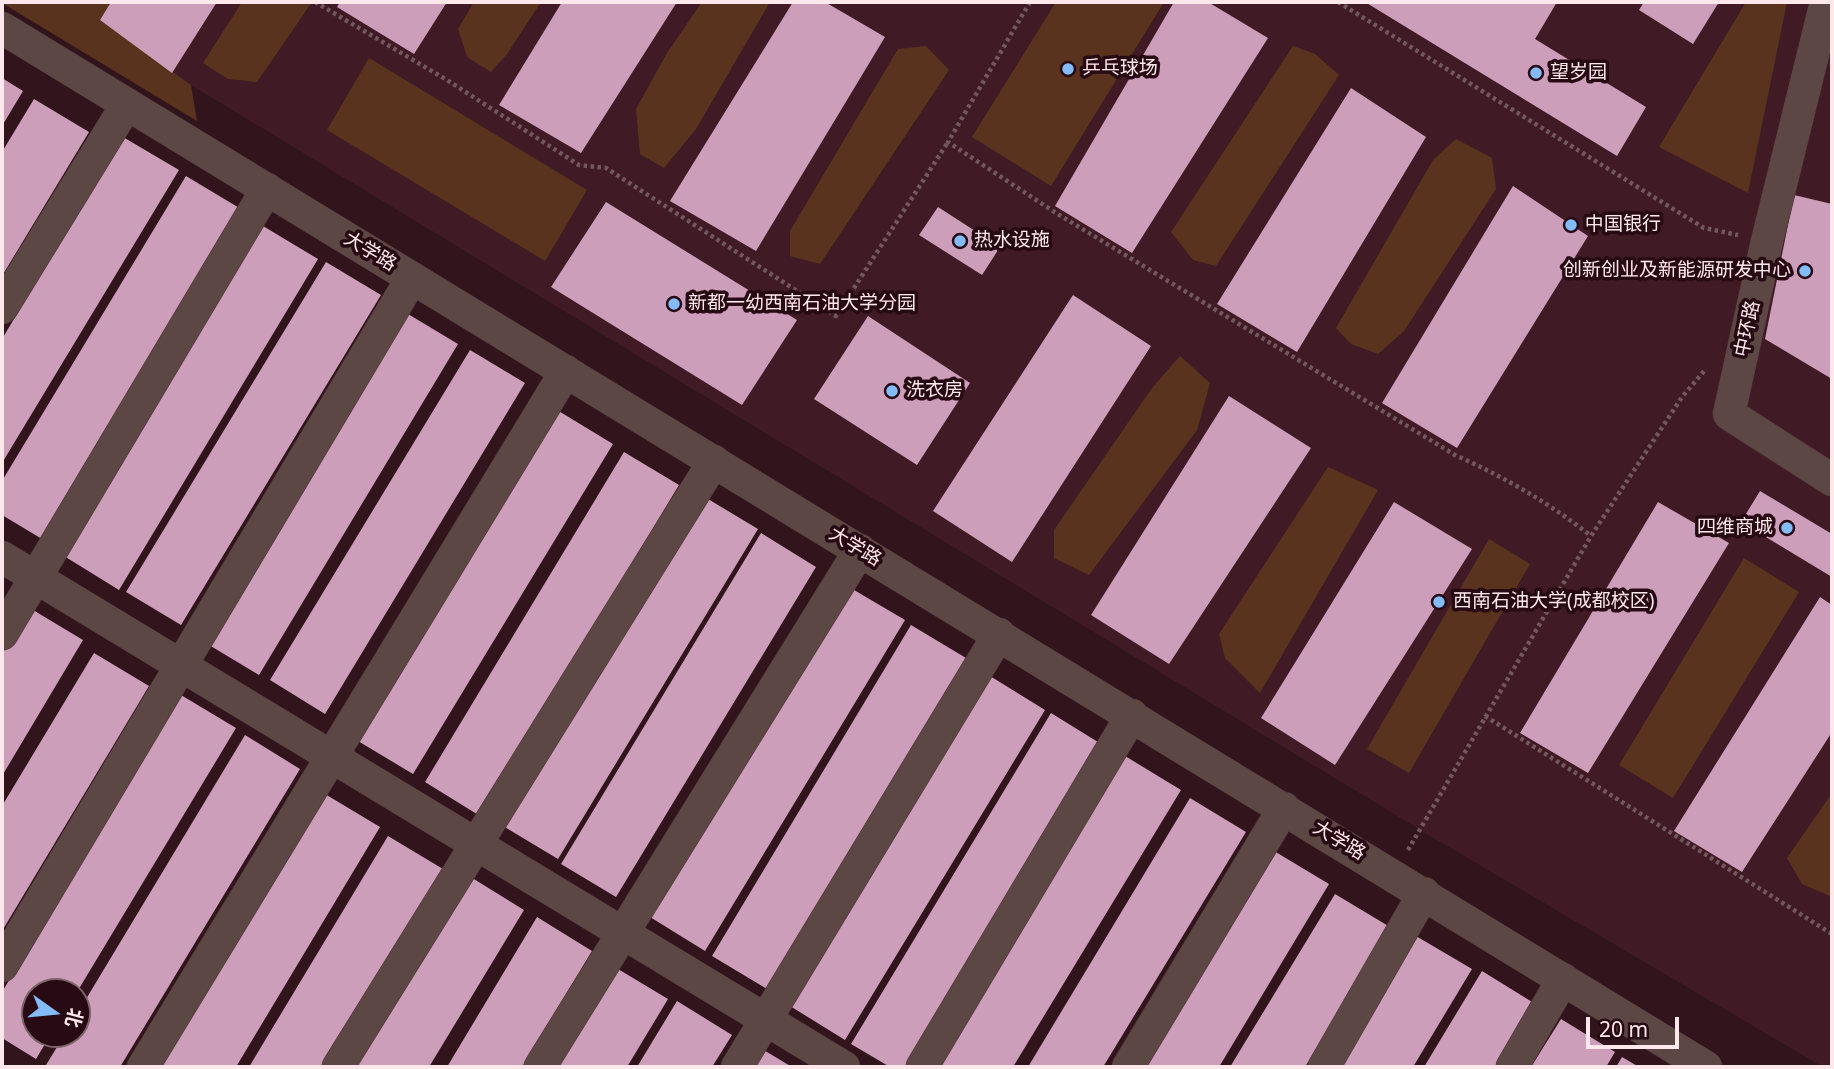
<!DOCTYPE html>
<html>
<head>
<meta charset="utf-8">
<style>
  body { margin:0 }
  #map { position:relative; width:1834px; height:1069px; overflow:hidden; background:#32141c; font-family:"Noto Sans","Noto Sans SC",sans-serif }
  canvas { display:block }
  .frame { position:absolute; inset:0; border:4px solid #fee8ec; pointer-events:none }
  .north { position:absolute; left:21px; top:978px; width:70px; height:70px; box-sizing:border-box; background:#270a13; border:2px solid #7d636a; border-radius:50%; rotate:105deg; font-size:19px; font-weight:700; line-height:28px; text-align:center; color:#fee8ec }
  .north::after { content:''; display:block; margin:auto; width:24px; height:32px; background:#84bbfb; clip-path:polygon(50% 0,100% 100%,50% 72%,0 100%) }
  .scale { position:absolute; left:1586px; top:1017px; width:93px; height:32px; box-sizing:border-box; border:4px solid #fee8ec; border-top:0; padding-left:9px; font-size:21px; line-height:24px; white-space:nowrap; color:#fee8ec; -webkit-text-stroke:5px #270a13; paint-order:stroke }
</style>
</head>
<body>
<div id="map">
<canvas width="1834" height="1069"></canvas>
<div class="frame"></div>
<div class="north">北</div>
<div class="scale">20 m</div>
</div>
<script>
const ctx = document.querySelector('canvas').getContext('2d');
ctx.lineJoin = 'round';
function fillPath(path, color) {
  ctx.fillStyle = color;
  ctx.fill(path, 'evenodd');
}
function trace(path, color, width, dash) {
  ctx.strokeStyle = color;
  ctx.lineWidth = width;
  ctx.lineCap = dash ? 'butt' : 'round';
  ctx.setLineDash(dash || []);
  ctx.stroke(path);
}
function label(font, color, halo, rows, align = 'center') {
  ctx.font = font + ' "Noto Sans","Noto Sans SC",sans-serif';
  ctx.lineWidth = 7;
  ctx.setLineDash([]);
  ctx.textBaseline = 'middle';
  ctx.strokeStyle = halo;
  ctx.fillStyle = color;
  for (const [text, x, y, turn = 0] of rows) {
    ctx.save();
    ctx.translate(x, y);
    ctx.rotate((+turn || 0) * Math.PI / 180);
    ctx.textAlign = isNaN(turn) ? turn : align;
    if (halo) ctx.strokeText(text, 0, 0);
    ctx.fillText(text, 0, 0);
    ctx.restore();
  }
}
fillPath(new Path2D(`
  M54,2H1832V1067H1823L1432,837Z`), '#401b25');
fillPath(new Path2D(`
  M111,2L100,20L191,85L197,121L2,3Z
  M242,2H312L257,82L228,79L203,63Z
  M474,2H541L507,54L491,72L467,57L458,29Z
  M702,2H770L696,129L664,168L640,154L636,109L667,53Z
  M1056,2H1164L1051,186L972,137Z
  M1746,2H1787L1748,193L1659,147Z
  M926,46L949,70L820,264L790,256V231L898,49Z
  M1293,46L1315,54L1339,75L1216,266L1193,260L1171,232Z
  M369,58L587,190L545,261L327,130Z
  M1456,139L1492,158L1496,189L1404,331L1378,354L1351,344L1336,328L1433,160Z
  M1180,356L1210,383L1197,430L1089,575L1054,558V530L1152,388Z
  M1328,467L1378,490L1260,693L1225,658L1219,634Z
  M1489,539L1530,564L1409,773L1367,749Z
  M1744,558L1799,592L1673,798L1619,765Z
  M1832,793V897L1802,884L1787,858Z`), '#59331d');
fillPath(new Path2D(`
  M111,2H217L172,73L100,20Z
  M340,2H447L414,54L337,7Z
  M562,2H677L581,153L499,105Z
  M793,2H825L885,37L756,251L670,201Z
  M1174,2H1208L1268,38L1132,253L1055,206Z
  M1365,2H1557L1535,39L1646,107L1617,156Z
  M1644,2H1719L1693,44L1639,10Z
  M2,78L23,91L2,126Z
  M1351,88L1426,137L1297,352L1217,304Z
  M34,99L89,132L2,276V152Z
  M123,137L179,170L2,463V339Z
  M186,176L241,209L42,539L2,515V481Z
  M1513,186L1588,236L1457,448L1382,403Z
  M1794,195L1832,204V379L1765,339Z
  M606,202L797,320L742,405L551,287Z
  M938,207L1000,247L982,275L919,235Z
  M263,226L318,259L119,590L64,556Z
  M326,262L381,295L181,625L126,592Z
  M1073,295L1151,346L1012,562L933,511Z
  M403,311L458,344L259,675L204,642Z
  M868,316L970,383L917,465L814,399Z
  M470,350L525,383L325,714L270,680Z
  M1229,396L1311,448L1169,664L1091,615Z
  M557,410L613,444L413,774L358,741Z
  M624,452L679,485L480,816L425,782Z
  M1760,491L1832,534V577L1741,522Z
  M703,496L758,529L558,859L503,826Z
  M1394,502L1472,549L1335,765L1261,718Z
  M1658,502L1729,543L1588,773L1520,733Z
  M761,533L816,567L616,897L561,864Z
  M849,587L905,620L705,951L650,917Z
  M1820,597L1832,605V732L1742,872L1674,831Z
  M28,607L83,640L2,776V650Z
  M911,625L966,658L767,989L712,956Z
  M94,653L149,686L2,931V806Z
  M990,676L1045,710L845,1040L790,1006Z
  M181,695L236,728L77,992H35V1034H51L36,1059L2,1038V992Z
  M1051,713L1106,747L912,1067H890L851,1044Z
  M245,735L300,769L120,1067H49L46,1065L65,1034H77V1014Z
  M1125,756L1181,790L1013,1067H938Z
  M325,794L380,827L236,1067H160Z
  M1190,798L1246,832L1103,1067H1028Z
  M388,836L443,869L324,1067H249Z
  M1274,851L1329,884L1219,1067H1143Z
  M469,876L524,910L429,1067H354Z
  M1335,894L1390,927L1305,1067H1230Z
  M537,917L592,951L522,1067H447Z
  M1416,936L1472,969L1413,1067H1337Z
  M613,966L668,999L627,1067H552Z
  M1482,971L1537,1005L1500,1067H1424Z
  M677,1001L732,1035L712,1067H637Z
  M1561,1019L1615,1052L1606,1067H1531Z
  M757,1046L792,1067H744Z
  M1622,1057L1639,1067H1616Z`), '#cc9eba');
const minor = new Path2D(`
  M1826,2L1767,241L1729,414L1832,480
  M2,28L1706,1067
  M2,308L127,104
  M2,557L844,1067
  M2,634L267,189
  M2,966L412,278
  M143,1067L566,371
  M338,1067L714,461
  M540,1067L860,550
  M737,1067L999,634
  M922,1067L1132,715
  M1128,1067L1284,808
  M1324,1067L1424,893
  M1512,1067L1563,979`);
trace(minor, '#4f3239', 33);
trace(new Path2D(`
  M315,2L447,80L579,165L606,168L836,316L948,142
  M1030,2L948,142L1056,213L1455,455C1504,477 1548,502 1591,536
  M1338,2L1704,228L1738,235
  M1485,716L1832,934
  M1408,850L1591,536L1682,397L1705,370`), '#72575d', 4.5, [3.5, 3.5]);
trace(minor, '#5c4744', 32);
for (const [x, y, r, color] of [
  [1068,69,7,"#84bbfb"],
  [1536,73,7,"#84bbfb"],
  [1571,225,7,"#84bbfb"],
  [960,241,7,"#84bbfb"],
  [1805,271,7,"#84bbfb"],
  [674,304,7,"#84bbfb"],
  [892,391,7,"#84bbfb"],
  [1787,528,7,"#84bbfb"],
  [1439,602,7,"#84bbfb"]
]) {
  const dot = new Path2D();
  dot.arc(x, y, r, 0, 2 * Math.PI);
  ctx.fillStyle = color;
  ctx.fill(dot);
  trace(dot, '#270a13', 2.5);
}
label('19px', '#fee8ec', '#270a13', [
  ["乒乓球场",1082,69],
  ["望岁园",1550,73],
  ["中国银行",1585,225],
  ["热水设施",974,241],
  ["创新创业及新能源研发中心",1791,271,"right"],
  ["新都一幼西南石油大学分园",688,304],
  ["洗衣房",906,391],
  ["四维商城",1773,528,"right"],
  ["西南石油大学(成都校区)",1453,602]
], 'left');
label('19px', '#fee8ec', '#270a13', [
  ["大学路",370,252,31],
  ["中环路",1748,329,-78],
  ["大学路",855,547,31],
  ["大学路",1339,841,31]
]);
</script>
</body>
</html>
